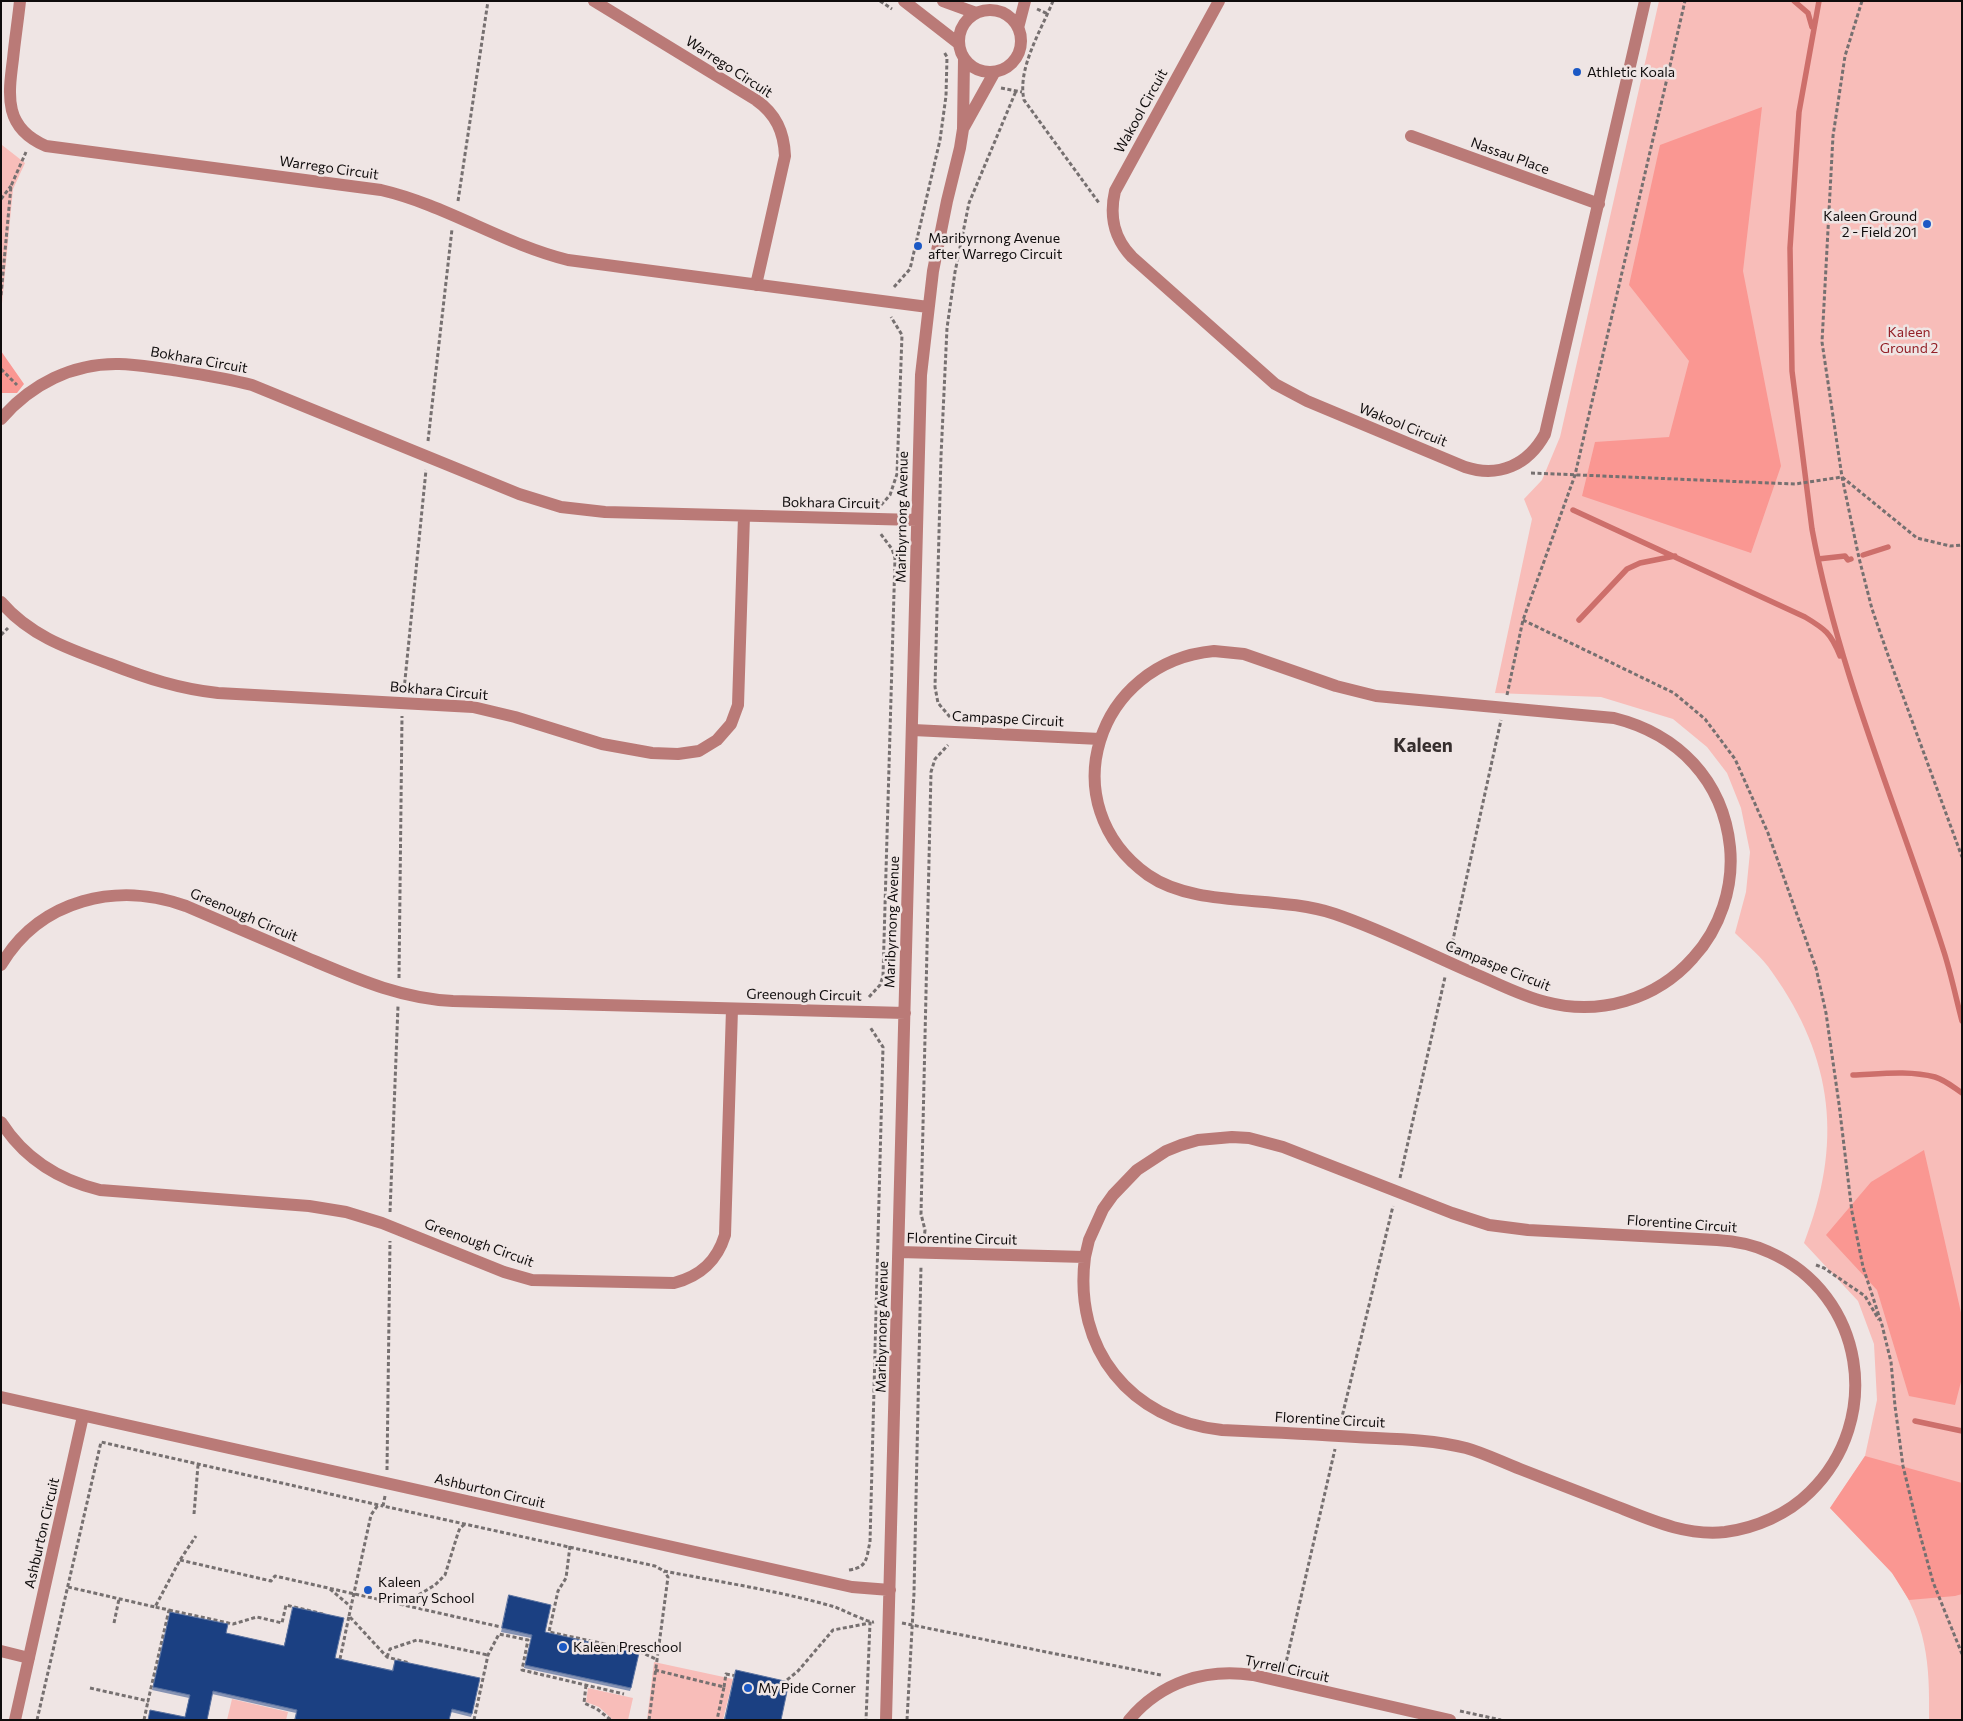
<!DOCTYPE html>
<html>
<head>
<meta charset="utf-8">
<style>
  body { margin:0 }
  #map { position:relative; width:1963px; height:1721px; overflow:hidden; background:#efe5e4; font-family:Commissioner,sans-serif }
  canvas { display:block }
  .frame { position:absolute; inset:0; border:2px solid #0f0c0c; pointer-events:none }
</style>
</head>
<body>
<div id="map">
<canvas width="1963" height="1721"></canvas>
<div class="frame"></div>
</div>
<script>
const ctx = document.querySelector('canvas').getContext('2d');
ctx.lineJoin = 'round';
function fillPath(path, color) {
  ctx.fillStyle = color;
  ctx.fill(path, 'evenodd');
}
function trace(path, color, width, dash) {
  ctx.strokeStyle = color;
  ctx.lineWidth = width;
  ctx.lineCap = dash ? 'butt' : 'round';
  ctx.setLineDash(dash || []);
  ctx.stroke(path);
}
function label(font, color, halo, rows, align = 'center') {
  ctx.font = font + ' Commissioner,sans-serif';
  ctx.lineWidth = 5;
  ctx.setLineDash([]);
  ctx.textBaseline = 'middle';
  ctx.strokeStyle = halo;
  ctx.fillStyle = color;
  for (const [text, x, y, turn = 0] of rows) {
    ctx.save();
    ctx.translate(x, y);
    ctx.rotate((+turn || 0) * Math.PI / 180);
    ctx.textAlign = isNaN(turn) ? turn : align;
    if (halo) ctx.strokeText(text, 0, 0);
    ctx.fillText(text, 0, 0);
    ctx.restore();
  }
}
fillPath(new Path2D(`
  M1659,1H1962V1720H1929C1930,1663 1927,1623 1893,1574C1887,1566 1879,1559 1872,1552C1858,1537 1844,1523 1830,1508L1865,1456L1877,1400L1874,1344L1858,1301L1804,1243C1843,1144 1834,1059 1772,972C1762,957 1747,945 1735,933L1746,892L1750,852L1741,808L1727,773L1707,747L1673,719L1601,697L1495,693L1532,519L1524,499L1542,480L1560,437Z
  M2,145L25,163L13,189L1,314Z
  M654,1662L733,1679L723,1720H647Z
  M588,1688L633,1698L628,1720H613L599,1707L586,1702Z
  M232,1699L288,1712L286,1720H227Z`), '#f8bdb9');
fillPath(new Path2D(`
  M1762,107L1743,271L1781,466L1751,553L1582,496L1595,442L1669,437L1689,361L1629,285L1660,145Z
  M1,351L24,384L17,393H2L1,391Z
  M1924,1150L1962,1317V1378L1955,1405L1909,1396L1877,1290L1826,1235L1871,1182Z
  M1865,1456L1962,1483V1594L1955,1596L1909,1600L1892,1573L1830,1508Z`), '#fa9792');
trace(new Path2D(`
  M1794,1L1808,13L1812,27
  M1819,1L1799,112L1790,248L1792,371L1812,529C1839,675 1899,811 1944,952C1951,974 1956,998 1962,1021
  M1573,510L1805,617C1825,629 1831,633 1840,656
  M1863,555L1888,547
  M1818,559L1845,556L1848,560L1851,559
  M1579,620L1627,569L1640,563L1675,556
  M1853,1075C1879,1074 1909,1070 1935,1077C1945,1080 1953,1087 1962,1093
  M1915,1421L1962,1431`), '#cd6f6b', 5.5);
trace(new Path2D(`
  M880,1L892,9
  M1053,1C1041,31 1017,68 1024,100L1099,203
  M1862,1L1845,56L1833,136L1822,342L1842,477L1859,558L1872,609L1889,658L1962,857
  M1037,9L1048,14
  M1001,88L1022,92
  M1,199L11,186
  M458,201L488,1
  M894,287L910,269L940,140L946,96L947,57L944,52
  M1,295L11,186L26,152
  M1,369L17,385
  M428,441L452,229
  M1531,473L1795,484L1842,477L1917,538L1950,546L1962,545
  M881,505L890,495L897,474L902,335L891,317
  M1523,620L1674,693L1705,719L1735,759L1768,833L1816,968L1826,1013L1839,1104L1852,1212L1863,1267L1882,1325L1891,1362L1895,1406L1903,1466L1916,1520L1933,1582L1962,1654
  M1,635L8,628
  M404,690L426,470
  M1507,695L1523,620L1575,475L1685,1
  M950,717L938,703L935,687L941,456L947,328L955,272L969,203L1016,91
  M1451,949L1501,720
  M399,978L402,716
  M869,997L880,985L883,976L895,558L892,549L880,533
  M1400,1178L1445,977
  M390,1212L398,1006
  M924,1240L925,1230L921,1214L931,772L935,759L948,745
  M1816,1265L1824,1268L1865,1296L1879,1320
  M1341,1421L1393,1206
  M387,1470L390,1241
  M385,1496L383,1506L655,1566L664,1571C720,1582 780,1591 835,1607C843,1610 869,1623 874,1622
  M194,1514L198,1465
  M570,1546L566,1578L558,1591L549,1632L638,1651L656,1659
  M180,1560L271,1581L275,1576L501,1627
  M849,1570C868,1567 866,1559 870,1542L883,1047L870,1027
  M68,1587L155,1607L180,1560L196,1536
  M330,1589L350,1606
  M402,1605L435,1585L445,1575L458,1533L460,1528L465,1524
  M169,1610L233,1624L257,1617L282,1623L286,1605L323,1614
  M349,1616L371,1515L378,1505
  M114,1623L119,1599
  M902,1623L1161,1675
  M387,1657L390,1649L417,1640L488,1655
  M340,1659L349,1616L387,1657L409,1663
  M1285,1667L1335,1449
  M655,1670L724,1687L717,1720
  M782,1684L798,1671L833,1630L870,1623L866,1720
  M586,1685L584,1703L597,1709L611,1720
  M724,1687L726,1674L737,1676
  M90,1688L148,1701L169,1610L155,1607
  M1460,1711L1501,1720
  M37,1720L101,1442L383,1506
  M144,1720L148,1701
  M474,1720L488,1655L499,1634L528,1640L522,1670L624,1694
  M649,1720L668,1577L664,1571
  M907,1720L914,1593L921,1266`), '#767070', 3, [4, 2.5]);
trace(new Path2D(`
  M20,1C18,20 15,39 13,59C8,97 4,128 46,146L381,190C446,205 503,244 568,260L928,307
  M594,1L756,100C776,114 784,132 785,156L756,285
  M904,1L958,43
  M943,1L976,13
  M1219,1L1115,191C1109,217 1114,238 1132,257L1275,384L1307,401L1465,467C1499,478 1528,465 1545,434L1645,1
  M959 41a31 31 0 1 1 62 0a31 31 0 1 1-62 0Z
  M1018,28L1025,1
  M964,127L994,73
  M1411,136L1599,204
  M1,419C31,384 73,363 119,364C137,364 155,368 173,370C199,374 226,378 252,385L519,494L561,507L605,512L917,520
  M1,602C30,636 69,649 110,664C146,678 180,689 218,693L473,707L515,717L602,744L652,753L678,754L699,751L717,740L731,724L738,705L744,516
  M1214,651L1244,654L1336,686L1376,696L1614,718C1678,734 1723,780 1730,847C1734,887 1720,929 1693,958C1656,1000 1599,1016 1546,1002C1521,996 1497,983 1473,973C1427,953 1382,930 1335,914C1276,894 1197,909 1148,875C1050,805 1096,662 1214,651Z
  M913,730L1100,739
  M1,965C40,899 118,881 186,906C226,923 265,940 305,957C355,978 398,998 453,1001L905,1013
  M1,1122C24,1158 59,1180 100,1190L309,1206L346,1212L382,1223L504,1272L532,1280L674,1283C701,1276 717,1261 725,1235L732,1009
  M899,1252L1085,1257L1089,1240L1103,1209L1113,1195L1137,1170L1166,1151L1181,1145L1198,1140L1232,1137L1249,1138L1283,1147L1452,1213L1489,1225L1528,1230L1717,1240C1735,1241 1752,1244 1769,1252C1865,1294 1884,1420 1810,1492C1788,1514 1756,1528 1725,1532C1687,1536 1653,1521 1618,1507C1585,1494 1553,1482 1520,1469C1502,1462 1484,1453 1466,1448C1430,1439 1393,1439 1356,1437C1311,1434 1267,1432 1222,1430C1130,1420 1073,1349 1085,1257
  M1,1397L852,1587L890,1590
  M1,1651L29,1658
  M15,1720L83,1416
  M886,1720L921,375L933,271L947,201L960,148L963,129L964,59
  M1129,1720C1161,1682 1205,1668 1253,1675L1450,1720`), '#ba7a77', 12);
fillPath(new Path2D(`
  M509,1595L545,1632L631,1688L630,1691L524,1668L531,1638L501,1632Z
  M293,1607L335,1658L392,1670L395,1660L472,1714L471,1717L451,1712L449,1720H294L296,1713L212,1694L207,1720H148L150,1710L185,1717L189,1698L152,1690L170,1612L226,1633L284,1646Z
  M736,1670L781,1720H724L733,1680Z`), '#8592b3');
const building = new Path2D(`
  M509,1595L551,1605L545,1632L639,1653L631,1688L525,1665L532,1635L502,1628Z
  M293,1607L344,1618L335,1658L393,1671L395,1660L480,1678L472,1714L452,1709L449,1720H295L297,1710L213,1691L207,1720H148L150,1710L185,1717L190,1695L153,1687L170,1612L228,1624L226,1633L284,1646Z
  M736,1670L789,1682L781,1720H725Z`);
fillPath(building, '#1b4082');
trace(building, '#5b729f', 1);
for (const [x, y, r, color] of [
  [1577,72,5,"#1c59c5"],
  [1927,224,5,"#1c59c5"],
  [918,246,5,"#1c59c5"],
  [368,1590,5,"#1c59c5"],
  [563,1647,5,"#1c59c5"],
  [748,1688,5,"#1c59c5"]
]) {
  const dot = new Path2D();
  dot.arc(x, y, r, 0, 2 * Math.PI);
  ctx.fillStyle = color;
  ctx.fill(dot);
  trace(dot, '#efe5e4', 2);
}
label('14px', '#0f0c0c', '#efe5e4', [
  ["Warrego Circuit",729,67,33],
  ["Wakool Circuit",1141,111,-61],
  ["Nassau Place",1510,156,20],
  ["Warrego Circuit",329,168,8],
  ["Bokhara Circuit",199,360,10],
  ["Wakool Circuit",1403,425,22],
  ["Bokhara Circuit",831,503,1],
  ["Maribyrnong Avenue",902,517,-89],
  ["Bokhara Circuit",439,691,5],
  ["Campaspe Circuit",1008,719,3],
  ["Greenough Circuit",244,915,23],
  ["Maribyrnong Avenue",892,922,-88],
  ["Campaspe Circuit",1498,966,22],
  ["Greenough Circuit",804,995,1],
  ["Florentine Circuit",1682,1224,4],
  ["Florentine Circuit",962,1239,1],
  ["Greenough Circuit",479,1243,20],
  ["Maribyrnong Avenue",882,1327,-89],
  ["Florentine Circuit",1330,1420,3],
  ["Ashburton Circuit",490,1491,13],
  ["Ashburton Circuit",42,1533,-77],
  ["Tyrrell Circuit",1287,1669,12]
]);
label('14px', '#0f0c0c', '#efe5e4', [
  ["Athletic Koala",1587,72],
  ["Kaleen Ground",1917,216,"right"],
  ["2 - Field 201",1917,232,"right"],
  ["Maribyrnong Avenue",928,238],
  ["after Warrego Circuit",928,254],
  ["Kaleen",378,1582],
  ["Primary School",378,1598],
  ["Kaleen Preschool",573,1647],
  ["My Pide Corner",758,1688]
], 'left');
label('14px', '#942128', '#efe5e4', [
  ["Kaleen",1909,332],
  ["Ground 2",1909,348]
]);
label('bold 19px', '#362e2d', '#efe5e4', [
  ["Kaleen",1423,746]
]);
</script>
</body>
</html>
